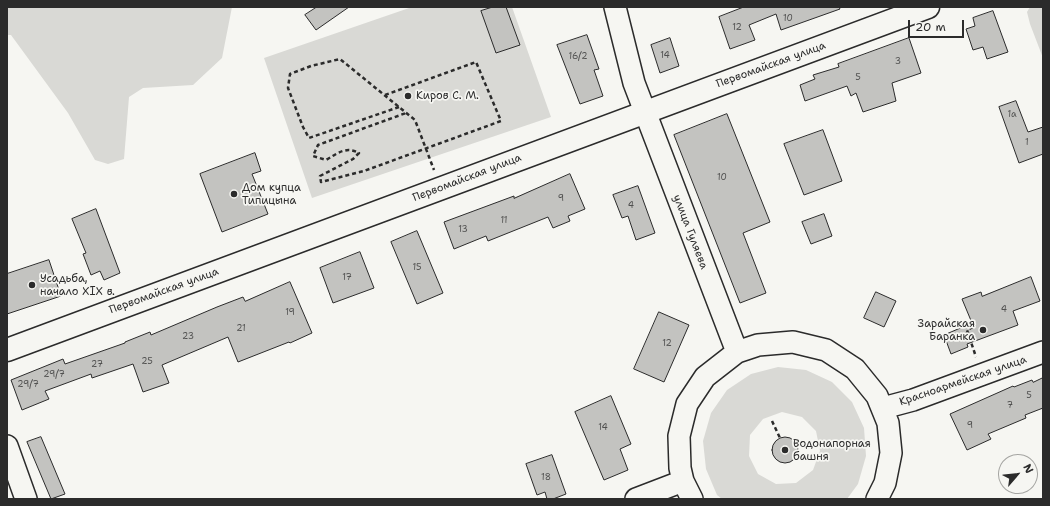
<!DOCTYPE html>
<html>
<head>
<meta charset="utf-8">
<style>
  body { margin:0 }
  #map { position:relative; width:1050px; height:506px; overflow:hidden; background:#f6f6f2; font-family:"Shantell Sans",sans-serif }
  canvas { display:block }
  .frame { position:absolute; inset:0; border:8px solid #2b2b2b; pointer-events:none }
  .north { position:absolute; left:998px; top:454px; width:40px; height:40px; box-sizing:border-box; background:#f6f6f2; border:1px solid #a5a5a2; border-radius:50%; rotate:62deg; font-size:11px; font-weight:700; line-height:16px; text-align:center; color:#2b2b2b }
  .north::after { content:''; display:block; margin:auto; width:14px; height:18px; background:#2b2b2b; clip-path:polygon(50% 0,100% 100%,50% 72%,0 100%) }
  .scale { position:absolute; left:908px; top:20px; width:56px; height:18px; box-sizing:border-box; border:2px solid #2b2b2b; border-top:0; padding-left:5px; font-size:12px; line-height:14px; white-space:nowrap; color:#2b2b2b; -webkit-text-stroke:3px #f6f6f2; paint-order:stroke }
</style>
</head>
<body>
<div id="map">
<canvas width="1050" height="506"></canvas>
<div class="frame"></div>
<div class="north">N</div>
<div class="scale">20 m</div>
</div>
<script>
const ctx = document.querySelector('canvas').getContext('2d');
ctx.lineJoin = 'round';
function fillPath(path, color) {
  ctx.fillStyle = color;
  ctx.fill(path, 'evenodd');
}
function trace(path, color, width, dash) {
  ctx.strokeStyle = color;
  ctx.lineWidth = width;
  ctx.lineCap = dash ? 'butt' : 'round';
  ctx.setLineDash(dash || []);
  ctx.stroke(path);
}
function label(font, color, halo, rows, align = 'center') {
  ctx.font = font + ' "Shantell Sans",sans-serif';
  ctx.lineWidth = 3.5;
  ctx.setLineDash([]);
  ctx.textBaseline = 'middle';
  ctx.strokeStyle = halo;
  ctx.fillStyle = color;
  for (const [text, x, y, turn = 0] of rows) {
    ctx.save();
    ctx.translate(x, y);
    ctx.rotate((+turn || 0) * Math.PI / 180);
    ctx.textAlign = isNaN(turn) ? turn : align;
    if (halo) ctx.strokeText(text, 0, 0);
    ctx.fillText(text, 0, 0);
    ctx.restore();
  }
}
fillPath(new Path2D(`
  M7,7H232L222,58L193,85L143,88L129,97L124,159L108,164L95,160L68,113L11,35H7Z
  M412,7H512L551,117L312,198L264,58Z
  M1030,7H1043V58L1030,24L1027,12Z
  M778,367L806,370L832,382L852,402L864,428L866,456L858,484L847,499H722L717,495L706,469L703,441L711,413L727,390L751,374ZM782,412L802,417L816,431L820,451L813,470L796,483L776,484L758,474L749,456L750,435L763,419Z`), '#d9d9d5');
const building = new Path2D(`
  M317,7H349L316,30L305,15Z
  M493,7H506L520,45L496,53L481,11Z
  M744,7H839L840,9L781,30L776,14L749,25L755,40L730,49L719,17Z
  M993,11L1008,52L987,59L983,47L973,50L966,29L975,26L973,18Z
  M587,35L599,69L594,70L603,96L580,104L557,45Z
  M670,38L679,66L660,73L651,45Z
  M909,38L921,73L892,83L896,101L863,112L856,93L851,96L847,86L805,101L800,85L815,79L813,75L839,67L838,64Z
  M1016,101L1028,132L1043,127V154L1019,163L999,107Z
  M727,114L770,222L743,233L766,293L740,303L674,135Z
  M823,130L842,181L804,195L784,144Z
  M255,153L261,171L252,174L268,214L222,232L200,174Z
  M570,174L585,209L568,216L570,221L553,228L548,217L488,241L486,236L454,249L444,222L514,196V198Z
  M638,186L655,233L636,240L628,216L622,218L613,195Z
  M96,209L120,273L104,280L100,271L91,275L83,254L86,253L72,219Z
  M824,214L832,236L811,244L802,222Z
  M417,231L443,293L417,304L391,242Z
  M360,252L374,288L333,303L320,268Z
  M49,260L61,296L7,314V274Z
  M1031,277L1040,301L1013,311L1018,325L967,344L968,347L951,354L944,335L972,323L962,299L981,292L982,296Z
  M290,282L312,333L290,343L289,342L238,362L228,337L162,365L169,383L143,392L133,364L92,378L91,374L45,391L49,399L22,410L11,380L63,359L65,364L125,343V342L150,332L151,335L217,307L243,297L245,301Z
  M876,292L896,301L884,327L864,318Z
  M659,312L689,325L664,382L634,369Z
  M1043,378V408L1025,415L1026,418L988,434L991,439L967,450L950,414L1013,386L1014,387L1032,380L1033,382Z
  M611,396L631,444L620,449L628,470L604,480L575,412Z
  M772 450a13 13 0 1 1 26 0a13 13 0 1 1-26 0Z
  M41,437L65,494L51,499L27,442Z
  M552,455L566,494L553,499H547L545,492L537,495L526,464Z`);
fillPath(building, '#c3c3c0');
trace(building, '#2b2b2b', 1);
const minor = new Path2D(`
  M615,7L634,83L737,352
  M883,408L913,400L1043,352
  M7,446L26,499
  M636,499L683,481
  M692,499L683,481L680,468L679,436L687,404L705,377L737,352L758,345L793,342L826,350L855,369L877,396L888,423L891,453L885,483L877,499`);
const secondary = new Path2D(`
  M7,350L928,7`);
trace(minor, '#2b2b2b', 24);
trace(secondary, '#2b2b2b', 25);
trace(new Path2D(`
  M385,95L476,62L501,121L364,171L321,182L320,176L353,159L359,153C346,146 338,153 326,160L313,156L318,145L406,113
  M399,107L309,138L303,127L288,88L290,74L311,66L340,59L415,120L434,170
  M973,327L967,330L976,357
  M772,421L780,438`), '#2b2b2b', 2.5, [4, 3]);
trace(minor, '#f6f6f2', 21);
trace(secondary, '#f6f6f2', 22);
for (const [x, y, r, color] of [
  [408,96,4,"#2b2b2b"],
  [234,194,4,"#2b2b2b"],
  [32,285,4,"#2b2b2b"],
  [983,330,4,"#2b2b2b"],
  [785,450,4,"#2b2b2b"]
]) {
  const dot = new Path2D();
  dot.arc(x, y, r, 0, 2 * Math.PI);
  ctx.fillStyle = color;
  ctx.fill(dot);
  trace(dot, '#f6f6f2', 1.5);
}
label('9px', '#515150', null, [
  ["10",788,19],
  ["12",737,28],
  ["14",665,56],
  ["16/2",578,57],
  ["3",898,62],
  ["5",858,78],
  ["1a",1012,115],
  ["1",1027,143],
  ["10",722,178],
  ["9",561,199],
  ["4",631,206],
  ["11",504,221],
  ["13",463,230],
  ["15",417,268],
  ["17",347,278],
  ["4",1004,310],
  ["19",290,313],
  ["21",241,329],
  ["23",188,337],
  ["12",667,344],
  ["25",147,362],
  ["27",97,365],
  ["29/7",54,375],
  ["29/7",28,385],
  ["5",1029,396],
  ["7",1010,406],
  ["9",970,426],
  ["14",603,428],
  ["18",546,478]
]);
label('11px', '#2b2b2b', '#f6f6f2', [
  ["Первомайская улица",771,65,-20],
  ["Первомайская улица",467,178,-21],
  ["улица Гуляева",690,232,69],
  ["Первомайская улица",164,291,-20],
  ["Красноармейская улица",963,381,-19]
]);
label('11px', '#2b2b2b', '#f6f6f2', [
  ["Киров С. М.",416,96],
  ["Дом купца",242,188],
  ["Типицына",242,201],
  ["Усадьба,",40,279],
  ["начало XIX в.",40,292],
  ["Зарайская",975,324,"right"],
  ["Баранка",975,337,"right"],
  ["Водонапорная",793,444],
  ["башня",793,457]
], 'left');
</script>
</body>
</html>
